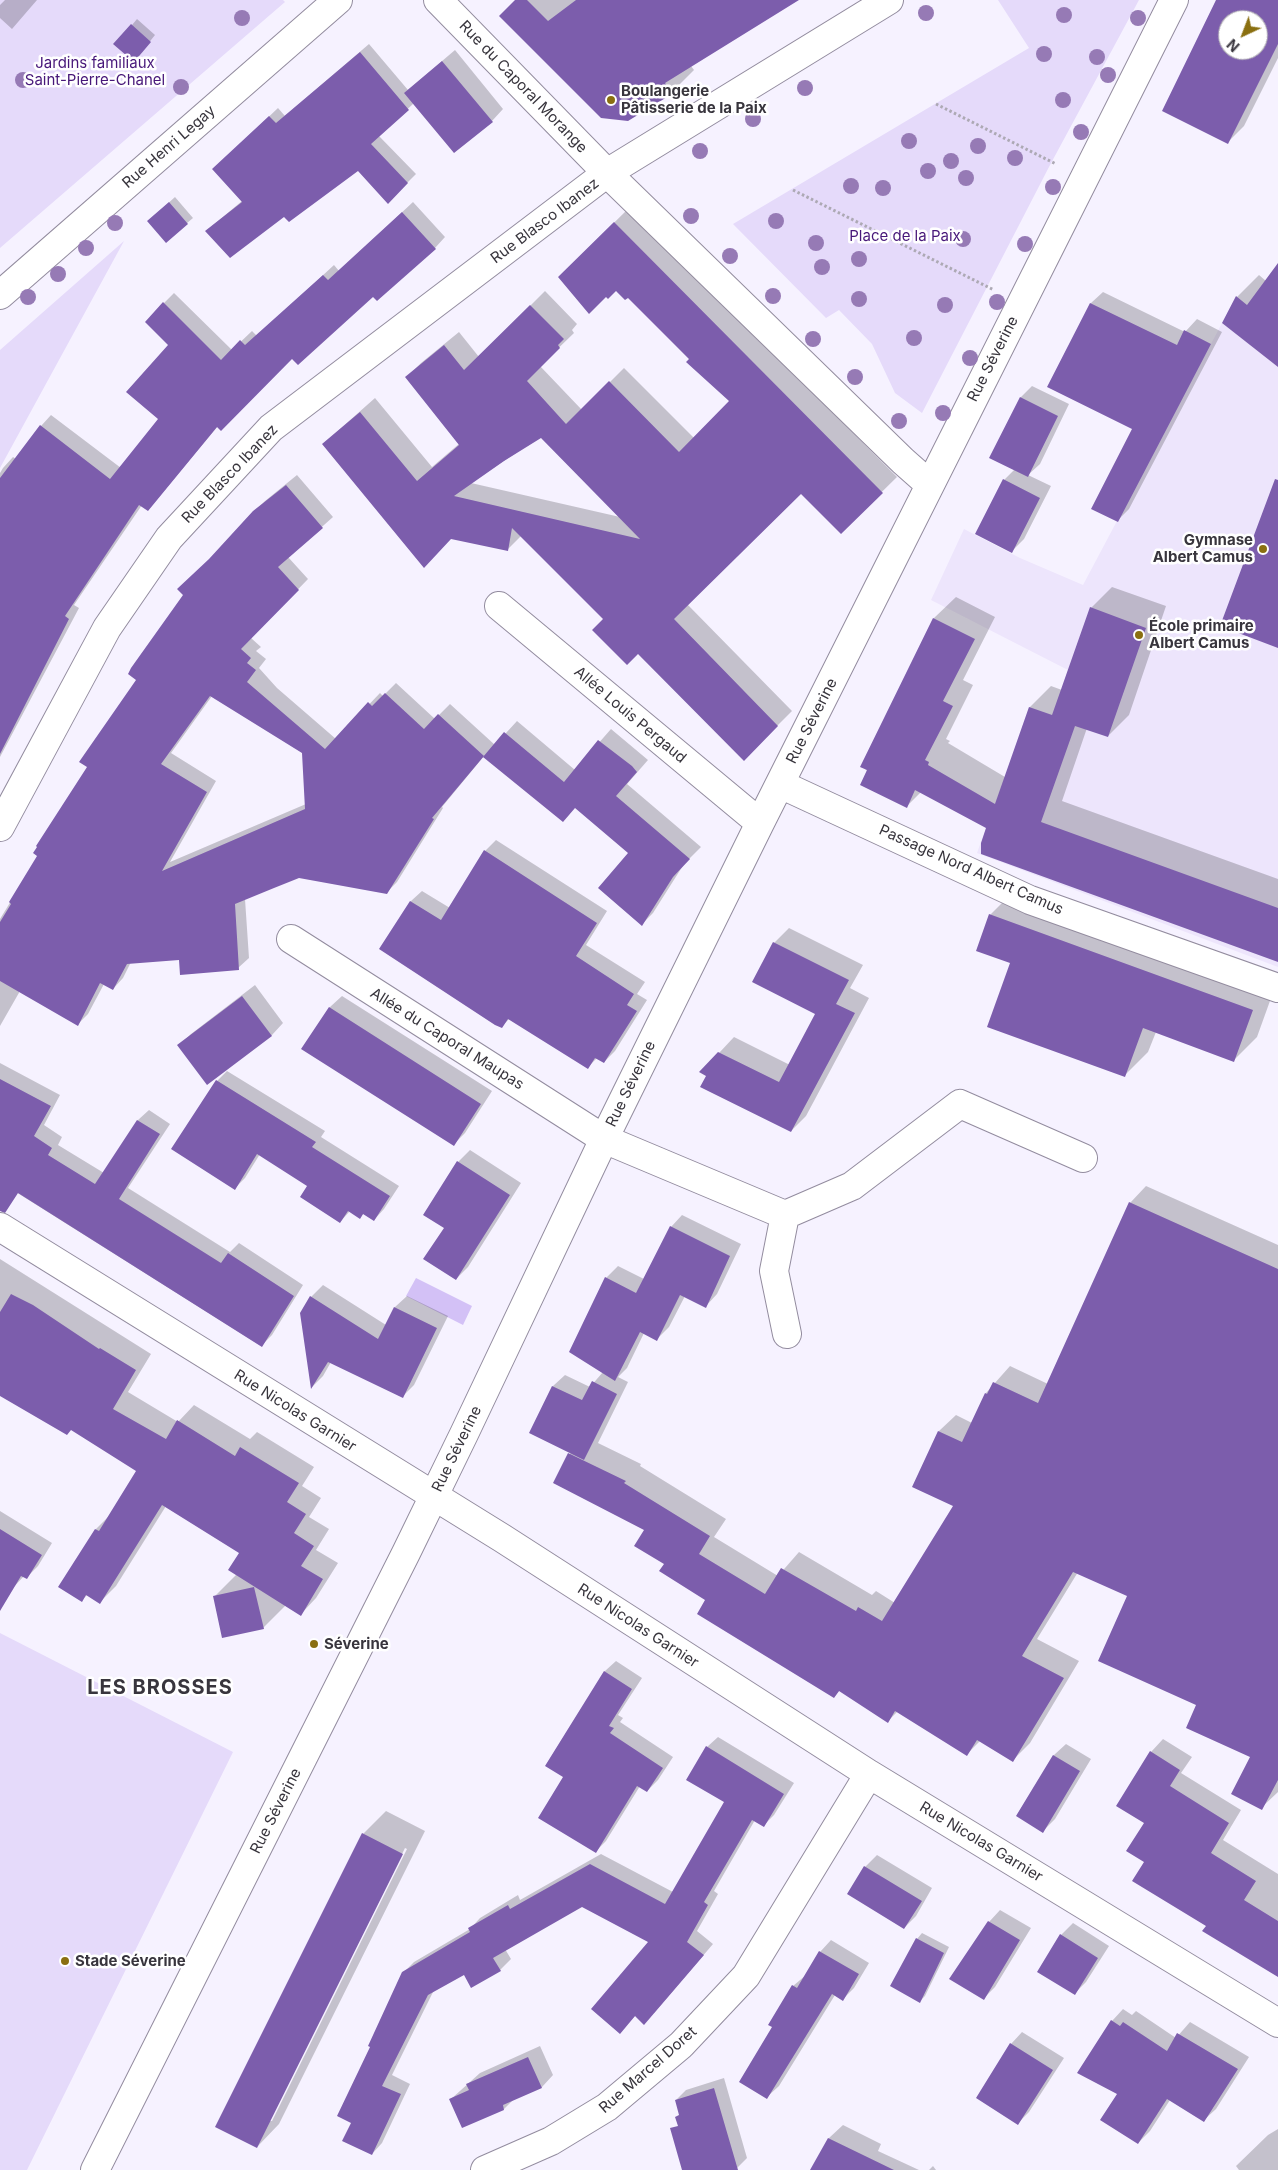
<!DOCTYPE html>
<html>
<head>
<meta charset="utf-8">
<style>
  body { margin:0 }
  #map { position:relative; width:1278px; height:2170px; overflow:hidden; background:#f6f2ff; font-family:Inter,sans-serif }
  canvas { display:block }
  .north { position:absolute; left:1218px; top:10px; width:50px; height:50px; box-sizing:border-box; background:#fff; border:1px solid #afaeb1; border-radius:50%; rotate:223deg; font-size:14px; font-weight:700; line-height:20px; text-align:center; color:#38353d }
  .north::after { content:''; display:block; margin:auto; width:18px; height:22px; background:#8a6f10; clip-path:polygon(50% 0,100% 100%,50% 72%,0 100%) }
</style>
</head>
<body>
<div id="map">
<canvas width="1278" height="2170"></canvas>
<div class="north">N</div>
</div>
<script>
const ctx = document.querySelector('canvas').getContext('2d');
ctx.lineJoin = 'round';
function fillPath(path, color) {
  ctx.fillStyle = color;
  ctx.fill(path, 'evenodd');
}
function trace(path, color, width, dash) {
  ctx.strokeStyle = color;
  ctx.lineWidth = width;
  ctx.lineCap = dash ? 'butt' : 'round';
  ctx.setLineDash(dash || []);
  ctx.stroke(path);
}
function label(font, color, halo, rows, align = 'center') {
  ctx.font = font + ' Inter,sans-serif';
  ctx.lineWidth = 5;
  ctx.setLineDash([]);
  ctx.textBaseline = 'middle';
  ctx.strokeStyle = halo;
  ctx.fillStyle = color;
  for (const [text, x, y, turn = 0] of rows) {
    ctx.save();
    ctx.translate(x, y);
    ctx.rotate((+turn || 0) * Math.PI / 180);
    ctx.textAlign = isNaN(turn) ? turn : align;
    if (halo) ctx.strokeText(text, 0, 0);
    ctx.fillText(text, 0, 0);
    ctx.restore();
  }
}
fillPath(new Path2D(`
  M1222,323L1278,367V967L977,853L1029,707L1053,715L1068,670L931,600L964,529L1020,558L1083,585Z`), '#ede5fc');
fillPath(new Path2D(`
  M0,0H283L285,2L0,248Z
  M998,0H1139L1050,165L922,413L895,393L872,344L839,310L826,318L733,224L1029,48Z
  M124,241L0,468V350Z
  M0,1633L233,1752L27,2170H0Z`), '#e5dafa');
fillPath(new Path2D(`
  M416,1278L472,1306L463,1325L406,1296Z`), '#d3c1f6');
fillPath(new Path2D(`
  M5,0H37L12,29L0,18V5Z
  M517,0H797L691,66L694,70L671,93L628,120Z
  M1218,0H1278V58L1244,126L1228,142ZM1228,20H1258V50H1228Z
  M137,19L155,35L139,55L132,25Z
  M369,44L408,90L455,50L503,109L492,121L414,103L379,136L416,174L388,202L358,169L284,215L206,231L242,201L222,161L278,108L285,116Z
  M175,197L193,218L166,241L154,216Z
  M413,202L445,237L435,248L293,357L218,426L148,510L142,505L74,605L79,608L0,757V473L3,468L13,457L16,459L41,426L51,415L121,468L160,419L170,345L164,303L174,293L232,350L252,331L257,336L334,265L339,271Z
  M629,208L897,477L841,532L801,492L687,604L792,711L744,759L522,535L507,550L323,444L375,398L432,467L460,443L407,377L421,363L459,332L479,357L545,291L577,324L572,330L574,333L540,366L582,410L624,368L694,438L730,401L628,296L616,290L559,277ZM541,436L620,517L471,483Z
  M1278,265V366L1237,297L1259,275L1266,281Z
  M1103,292L1185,332L1197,319L1222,332L1129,509L1117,521L1134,429L1048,386L1091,303Z
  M1032,386L1069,404L1040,464L1028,475L1051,486L1024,539L1012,551L1004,480L1015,469L1021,397Z
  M297,475L333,517L288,557L308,579L251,638L261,647L256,651L266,659L259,668L277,688L336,739L380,693L383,696L396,683L435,719L450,704L495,745L517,721L575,770L611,729L648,760L627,784L701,847L684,864L653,913L642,924L630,853L576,807L484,756L442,807L443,808L397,882L386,893L299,876L245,899L249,958L238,968L180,959L131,962L123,978L113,989L104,984L88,1014L78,1024L20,991L0,1026V919L39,855L137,680L213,556L265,501ZM212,696L303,753L306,804L170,862L216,781L171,753Z
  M1112,587L1166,606L1129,715L1108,736L1087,728L1062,801L1278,879V960L988,827L921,792L906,807L863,767L934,618L956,597L995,617L963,680L973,685L946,739L950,741L948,743L1005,777L1030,707L1051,686L1062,690L1091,608Z
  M496,840L607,911L586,945L645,982L637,994L647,1000L615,1051L604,1062L597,1058L588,1067L509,1019L502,1026L381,949L411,901L422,891L450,908L485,851Z
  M1013,892L1275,987L1257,1037L1234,1060L1156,1032L1148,1052L1125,1075L990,915Z
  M789,928L863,965L850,988L869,998L806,1116L791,1131L707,1075L719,1053L734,1037L790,1065L816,1014L774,943Z
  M255,985L283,1023L272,1035L208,1083L179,1046L191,1034Z
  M342,996L492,1091L465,1133L454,1144L303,1048L330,1007Z
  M0,1063L60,1095L44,1125L62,1137L58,1145L104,1173L138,1120L149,1110L170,1124L128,1188L230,1252L239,1243L303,1285L272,1335L261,1346L0,1182Z
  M227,1071L325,1131L321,1137L399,1186L384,1209L374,1220L364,1213L360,1218L350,1211L340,1222L309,1186L260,1154L245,1178L235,1188L217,1081Z
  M470,1150L521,1183L468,1267L456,1279L445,1227L458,1162Z
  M1146,1186L1278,1245V1792L1261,1808L1252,1756L1198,1704L1129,1595L1078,1572L1037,1639L1079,1661L1030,1743L1013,1760L981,1740L967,1754L898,1711L888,1721L840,1690L834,1697L707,1599L666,1563L646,1530L554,1483L571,1452L531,1432L553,1386L565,1375L590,1387L603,1372L606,1278L618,1266L644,1279L671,1227L682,1215L741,1244L717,1294L706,1306L685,1296L669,1327L657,1339L644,1333L627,1368L618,1377L628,1382L598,1443L641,1464L640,1466L726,1519L714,1537L778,1576L799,1552L872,1595L876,1591L895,1603L955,1505L914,1487L939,1431L956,1415L972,1423L986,1393L1010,1366L1048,1384L1130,1203Z
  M0,1259L151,1354L128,1392L178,1422L194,1405L250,1439L257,1432L314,1467L302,1486L321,1498L309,1517L329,1529L316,1550L338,1563L316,1598L301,1614L286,1605L263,1628L214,1597L237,1574L241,1553L166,1506L116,1586L100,1602L88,1594L82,1600L96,1529L112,1513L138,1471L72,1429L0,1394Z
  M323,1285L386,1325L395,1307L407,1296L448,1316L414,1385L402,1397L331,1362L323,1376L312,1387L311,1297Z
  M0,1511L52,1543L38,1566L27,1577L24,1576L11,1590L0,1583Z
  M616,1661L642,1678L618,1715L623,1718L620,1722L673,1757L658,1780L647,1791L640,1786L606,1841L596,1851L565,1777L546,1765L605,1671Z
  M718,1737L794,1783L774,1815L764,1825L755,1820L714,1891L718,1894L697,1931L713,1944L654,2013L636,2015L620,2032L650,1942L582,1905L505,1949L511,1959L500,1970L472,1986L464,1973L434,1990L392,2075L410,2084L382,2143L372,2154L353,2122L372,2046L403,1973L414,1962L470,1929L480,1918L518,1895L520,1900L601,1854L673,1892L725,1802L707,1747Z
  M1163,1739L1192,1757L1181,1773L1241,1810L1223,1840L1278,1874V1961L1207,1926L1146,1862L1145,1823L1151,1752Z
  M1066,1744L1091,1759L1055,1819L1043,1831L1017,1815L1054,1755Z
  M386,1811L425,1831L279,2124L257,2147L363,1834ZM405,1848L407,1849L272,2121H269Z
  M877,1855L932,1888L916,1916L904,1928L865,1867Z
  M1000,1910L1031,1928L995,1987L984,1998L989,1922Z
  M1073,1923L1109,1946L1086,1982L1074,1994L1061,1935Z
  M922,1933L949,1947L925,1996L920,2001L917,1939Z
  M831,1940L869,1963L854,1988L843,1999L835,1995L779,2086L767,2097L774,2027L793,1986L806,1975L820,1952Z
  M1123,2009L1132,2015L1136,2011L1176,2038L1190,2022L1249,2057L1216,2109L1204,2120L1170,2100L1150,2131L1138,2143L1118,2094L1112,2021Z
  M1022,2032L1064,2058L1029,2112L1018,2123L1011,2044Z
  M540,2046L553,2075L542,2087L514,2099L504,2109L451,2099L480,2073Z
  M724,2078L747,2158L737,2168L730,2170H684L689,2129L676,2100L686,2090Z
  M843,2125L881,2144L878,2151L919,2170H815L818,2159L829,2138Z
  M1278,2129V2170H1239L1236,2166L1268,2135Z
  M933,2166L936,2170H929Z`), '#0003');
fillPath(new Path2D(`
  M515,0H527L548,21L576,0H799L665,83L672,94L628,121L601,118L499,16Z
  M1216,0H1278V44L1228,144L1162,111ZM1228,20H1258V50H1228Z
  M131,24L151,42L134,62L113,44Z
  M360,52L409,110L371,144L408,183L388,204L358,171L289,222L284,217L230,258L205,231L242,202L212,169L269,116L276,123Z
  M442,61L493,122L454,153L404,93Z
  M169,202L188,224L166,243L147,221Z
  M402,212L436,249L377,301L373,297L298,365L292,359L221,431L217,427L148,511L139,505L65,616L69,619L0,754V478L40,425L110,479L158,419L126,392L168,345L145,322L163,302L221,360L240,340L245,345L323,275L328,280Z
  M614,222L883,493L841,534L801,494L674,619L778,726L744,761L638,654L627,665L592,630L603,619L512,528L508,551L451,539L424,568L322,444L360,412L417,481L459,445L405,377L444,345L464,370L530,305L564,339L558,345L560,348L527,381L566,424L609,381L679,452L729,401L686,362L689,359L628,298L625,300L616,291L608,299L606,297L589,314L558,277ZM541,438L640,539L454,496L504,461Z
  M1278,263V367L1222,323L1236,296L1247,305Z
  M1090,303L1177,345L1184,330L1211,344L1118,522L1091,509L1132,429L1047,387Z
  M1020,397L1058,416L1028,477L989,458Z
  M1003,479L1040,498L1012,553L975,534Z
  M1275,479L1278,480V648L1220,626Z
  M286,485L323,528L278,567L299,590L241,649L251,658L247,663L256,670L247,682L325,749L368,702L372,706L385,693L424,729L438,714L484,756L432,818L434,819L387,894L299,878L274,888L235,904L239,970L180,975L179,960L127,964L113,990L100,983L78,1026L0,981V922L11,904L9,902L37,856L33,853L37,847L36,846L87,767L79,762L136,680L128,674L131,668L183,595L177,589L209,559L253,511ZM210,696L302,753L305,809L162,871L207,792L161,764Z
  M1090,607L1146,628L1108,737L1075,726L1041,822L1278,908V962L981,854V843L986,828L915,790L907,808L860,785L867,770L860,767L933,618L975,639L943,701L953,706L925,760L929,762L928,765L995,804L1029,707L1052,715Z
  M504,732L564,782L598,740L632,766L637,772L616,796L690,859L673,877L642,926L598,888L628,853L575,808L563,822L483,757Z
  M484,850L597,923L576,956L634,994L627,1005L637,1011L604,1063L595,1058L588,1069L508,1019L502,1028L495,1025L379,949L410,901L441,920Z
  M989,914L1253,1010L1234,1062L1143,1028L1125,1077L987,1027L1010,963L976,951Z
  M773,942L849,980L836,1004L855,1013L791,1132L700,1087L706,1076L699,1072L718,1052L779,1082L815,1014L752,982Z
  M242,996L272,1036L207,1085L177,1045Z
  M329,1007L481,1104L454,1146L301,1049Z
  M0,1079L51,1106L34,1136L52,1148L48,1155L95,1184L137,1120L160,1134L119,1199L221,1263L228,1253L294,1296L262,1347L18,1193L5,1213L0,1211Z
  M216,1080L316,1142L312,1147L390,1196L374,1221L363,1214L360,1219L348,1211L340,1223L300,1197L307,1186L257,1154L235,1190L171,1149Z
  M457,1161L510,1195L456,1280L423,1259L444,1228L423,1215Z
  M1129,1202L1278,1269V1780L1262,1810L1231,1794L1250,1757L1186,1728L1196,1705L1098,1661L1127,1596L1073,1572L1022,1656L1064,1678L1013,1762L977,1740L967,1756L895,1711L888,1723L839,1691L834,1698L697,1614L705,1600L659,1571L664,1564L634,1546L644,1530L553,1483L568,1453L626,1481L624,1483L710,1536L699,1554L765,1594L781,1568L856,1611L858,1607L882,1621L953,1506L912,1487L938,1431L962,1442L985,1393L987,1394L993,1382L1038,1403Z
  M670,1226L730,1256L706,1308L680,1295L657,1341L640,1332L615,1381L569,1352L605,1277L636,1293Z
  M11,1294L33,1305L99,1349L100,1348L136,1370L113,1409L166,1439L177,1420L235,1456L240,1447L299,1483L287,1502L306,1514L294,1533L314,1546L301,1566L323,1579L301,1616L228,1570L239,1553L162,1505L100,1604L86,1595L82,1602L58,1587L95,1529L99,1531L136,1471L71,1430L67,1435L0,1396V1312Z
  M310,1296L378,1339L394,1307L437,1328L403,1398L328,1362L311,1389L300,1313Z
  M592,1381L617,1394L584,1460L529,1433L552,1386L582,1400Z
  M0,1529L42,1555L27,1579L21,1576L0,1611Z
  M254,1587L264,1629L222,1638L213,1596Z
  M604,1671L632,1689L609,1726L614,1728L610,1733L663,1768L647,1792L637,1786L596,1853L538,1818L563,1777L545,1766Z
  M706,1746L784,1794L764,1827L752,1820L704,1902L708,1905L687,1942L704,1955L644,2025L635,2016L620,2034L591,2009L648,1942L582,1907L493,1958L501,1971L471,1988L464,1975L428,1995L382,2086L401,2094L372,2155L342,2141L351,2123L337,2116L370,2047L368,2046L402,1972L470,1932L468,1928L508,1905L510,1909L590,1864L665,1904L724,1802L686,1780Z
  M1150,1751L1180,1770L1170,1786L1229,1823L1211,1853L1256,1881L1244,1900L1278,1921V1977L1202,1931L1206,1926L1132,1881L1144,1862L1126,1851L1144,1823L1116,1806Z
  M1053,1755L1080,1771L1043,1833L1016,1816Z
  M362,1833L403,1854L257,2148L215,2127Z
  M864,1866L922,1901L904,1929L847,1894Z
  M988,1921L1020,1940L984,2000L949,1979Z
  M1060,1934L1098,1958L1075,1995L1037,1972Z
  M916,1938L944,1953L920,2003L890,1986Z
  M819,1951L859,1974L843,2001L832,1994L767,2099L739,2082L772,2027L768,2025L792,1985L797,1988Z
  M1111,2020L1120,2026L1123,2022L1167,2051L1177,2033L1238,2069L1204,2122L1167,2099L1138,2144L1100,2120L1117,2094L1077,2073Z
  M1010,2043L1053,2070L1018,2125L976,2098Z
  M528,2057L542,2088L503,2105L504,2110L462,2128L449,2099L469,2090L466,2084Z
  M714,2088L738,2170H682L670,2128L678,2126L675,2117L679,2115L675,2100Z
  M828,2138L894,2170H810Z`), '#7c5dac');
const minor = new Path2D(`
  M889,0L607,173L903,461L929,484
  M0,295L338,0
  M499,606L760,823
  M780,784L1030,900L1278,988
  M0,827L107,628L169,538L271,428L607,173L438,0
  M291,939L604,1139L785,1215L852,1186L960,1104L1083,1158
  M785,1215L774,1271L787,1334
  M0,1227L502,1538L869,1774L1278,2023
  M95,2170L406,1553L464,1434L604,1139L760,823L1174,0
  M485,2170L551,2141L607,2107L681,2045L746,1976L869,1774`);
trace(minor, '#938c9f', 30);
trace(new Path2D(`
  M936,104L1056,164
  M793,190L994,290`), '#ada9b4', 3, [2.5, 2.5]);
trace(minor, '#fff', 28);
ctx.fillStyle = '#967ab5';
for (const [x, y] of [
  [926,13],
  [1064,15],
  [242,18],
  [1138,18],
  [1044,54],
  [1097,57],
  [1108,75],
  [23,80],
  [181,87],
  [805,88],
  [1063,100],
  [753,119],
  [1081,132],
  [909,141],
  [978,146],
  [700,151],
  [1015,158],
  [951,161],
  [928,171],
  [966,178],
  [851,186],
  [1053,187],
  [883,188],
  [691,216],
  [776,221],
  [115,223],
  [963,239],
  [816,243],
  [1025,244],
  [86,248],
  [730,256],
  [859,259],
  [822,267],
  [58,274],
  [773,296],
  [28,297],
  [859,299],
  [997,302],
  [945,305],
  [914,338],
  [813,339],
  [970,358],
  [855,377],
  [943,413],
  [899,421]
]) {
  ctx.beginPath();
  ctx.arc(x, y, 8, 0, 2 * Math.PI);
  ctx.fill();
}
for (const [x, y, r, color] of [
  [611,100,5,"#8a6f10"],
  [1263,549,5,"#8a6f10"],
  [1139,635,5,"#8a6f10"],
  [314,1644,5,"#8a6f10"],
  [65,1961,5,"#8a6f10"]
]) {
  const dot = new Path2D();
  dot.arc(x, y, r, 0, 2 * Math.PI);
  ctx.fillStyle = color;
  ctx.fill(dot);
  trace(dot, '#fff', 2);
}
label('15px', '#471779', '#fff', [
  ["Jardins familiaux",95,63],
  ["Saint-Pierre-Chanel",95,80],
  ["Place de la Paix",905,236]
]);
label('15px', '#38353d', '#fff', [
  ["Rue du Caporal Morange",523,87,46],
  ["Rue Henri Legay",169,147,-41],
  ["Rue Blasco Ibanez",545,221,-37],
  ["Rue Séverine",993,359,-63],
  ["Rue Blasco Ibanez",230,474,-46],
  ["Allée Louis Pergaud",630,715,40],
  ["Rue Séverine",812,721,-63],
  ["Passage Nord Albert Camus",971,870,24],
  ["Allée du Caporal Maupas",447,1039,32],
  ["Rue Séverine",631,1084,-64],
  ["Rue Nicolas Garnier",295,1411,32],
  ["Rue Séverine",457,1449,-64],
  ["Rue Nicolas Garnier",638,1626,33],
  ["Rue Séverine",276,1811,-63],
  ["Rue Nicolas Garnier",981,1842,31],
  ["Rue Marcel Doret",648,2070,-41]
]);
label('bold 15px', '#38353d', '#fff', [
  ["Boulangerie",621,91],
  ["Pâtisserie de la Paix",621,108],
  ["Gymnase",1253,540,"right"],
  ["Albert Camus",1253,557,"right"],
  ["École primaire",1149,626],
  ["Albert Camus",1149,643],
  ["Séverine",324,1644],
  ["Stade Séverine",75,1961]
], 'left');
ctx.letterSpacing = '1px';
label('bold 20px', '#38353d', '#fff', [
  ["LES BROSSES",160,1688]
]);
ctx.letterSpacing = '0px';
</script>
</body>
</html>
